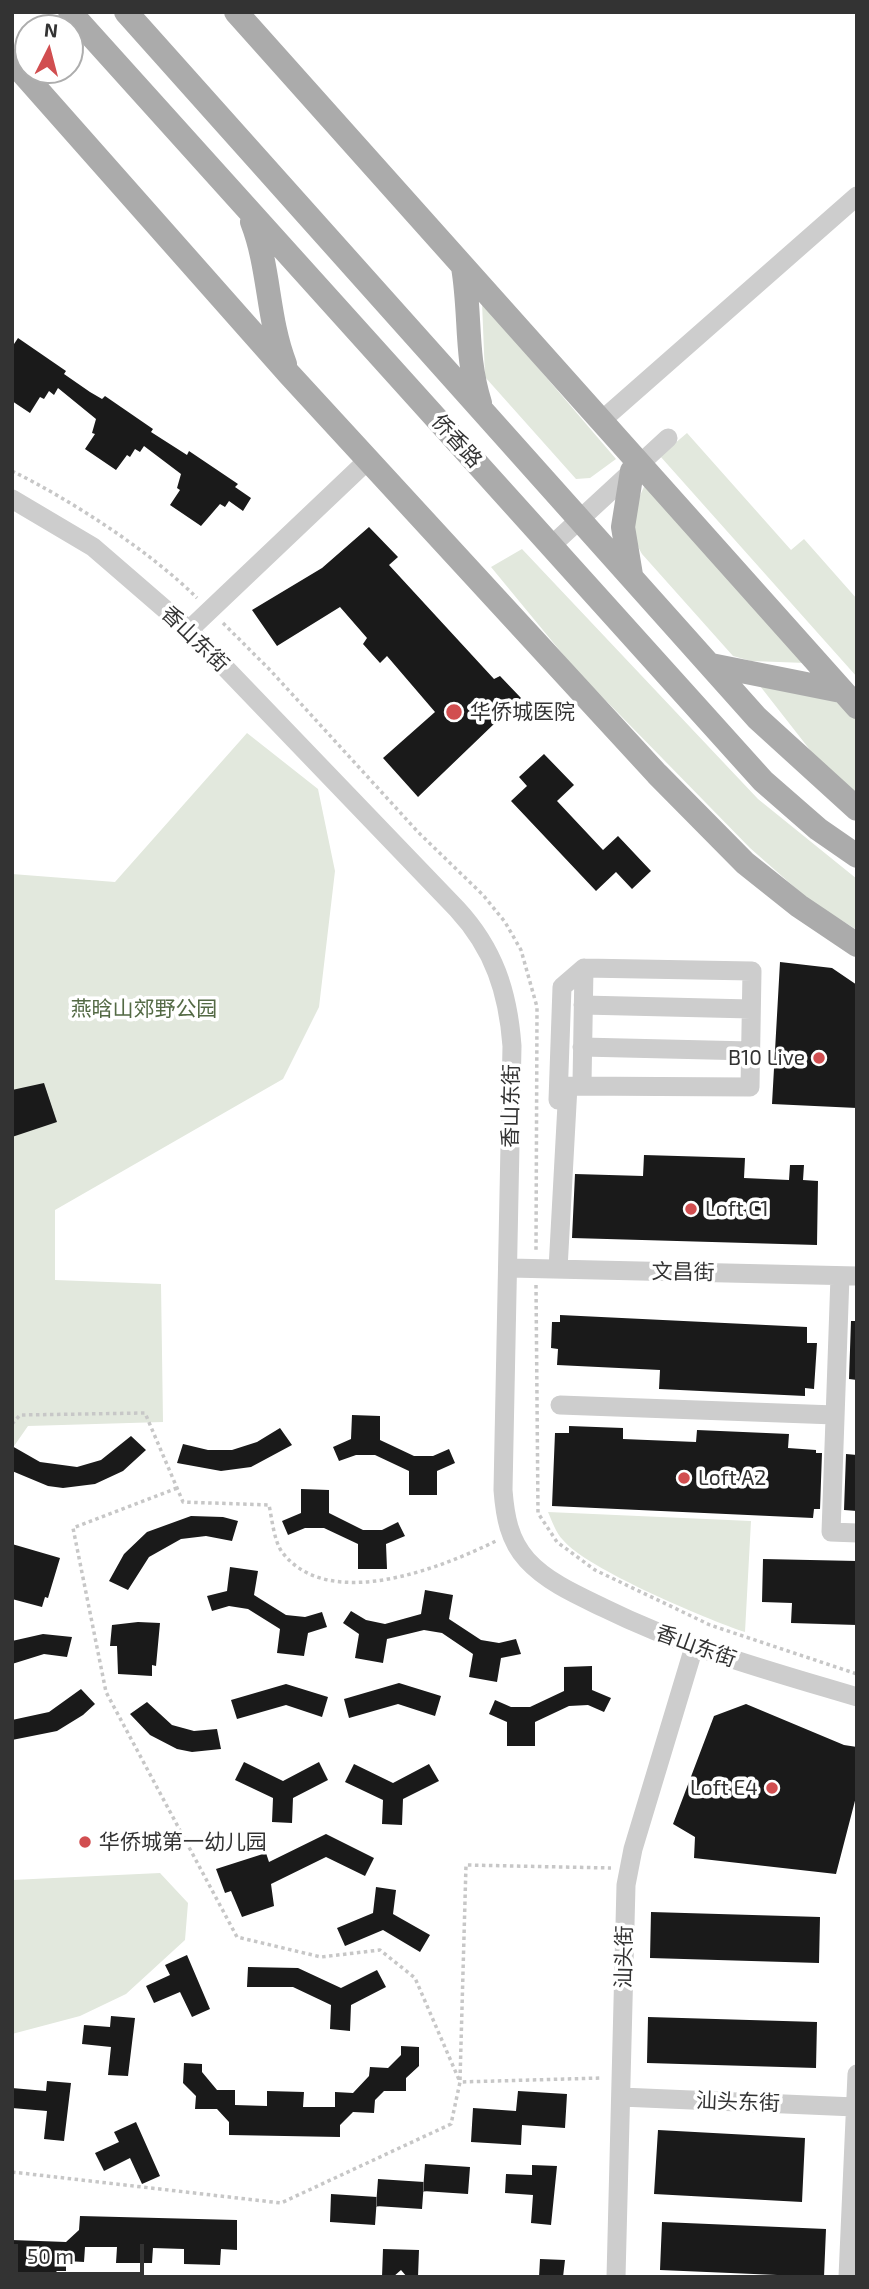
<!DOCTYPE html>
<html>
<head>
<meta charset="utf-8">
<style>
  body { margin:0 }
  #map { position:relative; width:869px; height:2289px; overflow:hidden; background:#fff; font-family:"Exo 2",sans-serif }
  canvas { display:block }
  .frame { position:absolute; inset:0; border:14px solid #333; pointer-events:none }
  .north { position:absolute; left:14px; top:14px; width:70px; height:70px; box-sizing:border-box; background:#fff; border:2px solid #adadad; border-radius:50%; rotate:6deg; font-size:19px; font-weight:700; line-height:28px; text-align:center; color:#333 }
  .north::after { content:''; display:block; margin:auto; width:24px; height:32px; background:#d14e50; clip-path:polygon(50% 0,100% 100%,50% 72%,0 100%) }
  .scale { position:absolute; left:14px; top:2244px; width:130px; height:32px; box-sizing:border-box; border:4px solid #333; border-top:0; padding-left:9px; font-size:21px; line-height:24px; white-space:nowrap; color:#333; -webkit-text-stroke:5px #fff; paint-order:stroke }
</style>
</head>
<body>
<div id="map">
<canvas width="869" height="2289"></canvas>
<div class="frame"></div>
<div class="north">N</div>
<div class="scale">50 m</div>
</div>
<script>
const ctx = document.querySelector('canvas').getContext('2d');
ctx.lineJoin = 'round';
function fillPath(path, color) {
  ctx.fillStyle = color;
  ctx.fill(path, 'evenodd');
}
function trace(path, color, width, dash) {
  ctx.strokeStyle = color;
  ctx.lineWidth = width;
  ctx.lineCap = dash ? 'butt' : 'round';
  ctx.setLineDash(dash || []);
  ctx.stroke(path);
}
function label(font, color, halo, rows, align = 'center') {
  ctx.font = font + ' "Exo 2","Noto Sans SC",sans-serif';
  ctx.lineWidth = 7;
  ctx.setLineDash([]);
  ctx.textBaseline = 'middle';
  ctx.strokeStyle = halo;
  ctx.fillStyle = color;
  for (const [text, x, y, turn = 0] of rows) {
    ctx.save();
    ctx.translate(x, y);
    ctx.rotate((+turn || 0) * Math.PI / 180);
    ctx.textAlign = isNaN(turn) ? turn : align;
    if (halo) ctx.strokeText(text, 0, 0);
    ctx.fillText(text, 0, 0);
    ctx.restore();
  }
}
fillPath(new Path2D(`
  M482,302L616,459L590,478L576,479L485,377Z
  M687,433L791,550L804,539L857,599V677L660,456Z
  M645,485L806,663L751,661L733,656L642,554C629,532 633,508 645,485Z
  M522,549L758,799L857,879V930L809,900L750,848L575,669L491,567Z
  M760,686L841,699L857,715V795L821,764Z
  M247,733L318,789L335,871L319,1007L283,1079L55,1210V1280L161,1284L163,1422L28,1426L12,1449V874L115,882Z
  M548,1512L751,1521L745,1632C706,1619 587,1569 563,1540C556,1533 552,1521 548,1512Z
  M160,1873L188,1903L185,1940L126,1994L80,2016L12,2034V1880Z`), '#e2e8dd');
fillPath(new Path2D(`
  M18,338L66,371L64,374L90,392L102,399L105,396L153,429L151,432L187,455L189,451L238,484L235,487L251,498L243,511L229,501L225,507L220,504L201,526L170,505L180,490L177,488L181,474L144,446L140,452L135,449L130,457L127,455L116,470L85,449L95,434L92,433L96,419L58,388L54,395L49,391L44,399L40,397L30,413L12,401V347Z
  M369,527L398,557L389,565L494,679L500,676L521,698L418,797L383,758L435,712L387,656L380,663L363,644L367,638L340,607L277,646L252,610L322,568Z
  M544,754L574,785L557,801L603,850L618,836L651,871L632,889L616,872L596,891L511,801L527,786L519,777Z
  M780,962L832,968L857,985V1108L772,1104Z
  M44,1083L57,1122L12,1137V1090Z
  M644,1155L745,1158L744,1178L789,1180L790,1165H804L803,1180L818,1181L817,1245L572,1238L575,1174L643,1176Z
  M560,1315L807,1327V1343H817L814,1389L805,1388V1396L659,1389L660,1370L557,1365L558,1349L551,1348L552,1322H560Z
  M851,1321H857V1380L849,1379Z
  M352,1415L380,1416V1440L414,1456H433L449,1449L455,1463L437,1471V1495H409V1471L375,1455H356L339,1461L333,1447L351,1439Z
  M569,1426L623,1428V1439L696,1442L697,1430L789,1434L788,1448L816,1450V1453H822L820,1509H814L813,1518L552,1506L555,1433H569Z
  M280,1428L292,1445L251,1467L221,1471L177,1463L183,1444L208,1450H232L257,1442Z
  M131,1436L146,1450L123,1471L95,1484L63,1488L48,1486L12,1471V1446L40,1462L77,1467L101,1460Z
  M846,1454L857,1455V1511L844,1510Z
  M301,1489L329,1490V1513L363,1530H382L398,1522L405,1536L386,1544L387,1569H358V1544L324,1528H305L288,1535L282,1521L301,1513Z
  M191,1516L223,1517L238,1521L232,1541L206,1536L181,1539L149,1557L128,1590L109,1581L124,1554L147,1532Z
  M12,1544L60,1558L48,1598L45,1597L42,1607L12,1599Z
  M763,1559L857,1561V1625L791,1623L792,1603L762,1602Z
  M230,1567L258,1571L254,1595L286,1615L305,1617L322,1612L327,1627L308,1633L304,1656L277,1653L280,1629L248,1609L229,1606L212,1611L207,1596L227,1591Z
  M425,1590L453,1595L449,1619L481,1640L499,1643L516,1639L521,1654L501,1658L497,1682L469,1677L473,1654L442,1633L424,1630L387,1639L383,1663L355,1658L359,1634L343,1623L351,1611L366,1620L385,1624L421,1614Z
  M138,1622L160,1623L156,1666L152,1665V1676L118,1674L117,1646H110L112,1625Z
  M43,1634L72,1637L67,1657L44,1654L12,1664V1641Z
  M592,1666V1690L611,1698L604,1712L588,1705L569,1706L535,1722V1746H507V1722L489,1714L495,1700L511,1707H530L564,1691V1667Z
  M399,1683L441,1696L435,1716L398,1704L349,1718L344,1699Z
  M286,1684L328,1697L322,1717L286,1705L237,1719L231,1700Z
  M81,1689L95,1704L83,1715L57,1731L12,1740V1720L49,1712Z
  M147,1702L172,1725L194,1731L217,1729L221,1749L192,1752L177,1749L150,1735L130,1714Z
  M746,1704L844,1745L857,1747V1793L836,1874L694,1858L695,1837L673,1824L714,1716Z
  M244,1762L283,1781L319,1762L328,1780L293,1798L292,1823L272,1822L273,1798L235,1780Z
  M354,1764L393,1783L429,1764L439,1781L403,1799L402,1825L382,1824L383,1800L345,1782Z
  M326,1834L374,1858L365,1876L326,1857L271,1884L274,1906L242,1917L231,1891L225,1893L216,1869L266,1853L269,1862Z
  M376,1887L396,1890L393,1914L430,1935L420,1952L383,1930L345,1946L337,1928L373,1913Z
  M651,1912L820,1917L819,1963L650,1958Z
  M187,1955L210,2009L192,2017L180,1992L154,2003L146,1986L170,1975L165,1965Z
  M248,1967L298,1968L341,1988L377,1970L386,1987L351,2005L350,2031L330,2029L331,2005L293,1987H247Z
  M111,2016L135,2018L128,2076L108,2075L111,2047L82,2044L84,2025L110,2027Z
  M648,2017L817,2022L816,2068L647,2063Z
  M401,2046L419,2047V2066L406,2078V2091H384L375,2100L374,2113L353,2112L340,2125V2137L229,2135V2122L217,2109H195L196,2096L183,2083L184,2063L202,2064V2072L217,2090H235V2105L267,2106V2091L304,2092L303,2107H335V2092L353,2093L369,2076L370,2067L388,2068L401,2055Z
  M47,2081L71,2083L64,2141L44,2139L47,2111L12,2108V2088L46,2091Z
  M518,2091L567,2094L565,2128L522,2125L521,2145L471,2142L473,2108L516,2111Z
  M136,2122L160,2176L142,2184L130,2158L104,2171L95,2153L119,2142L114,2132Z
  M658,2130L805,2138L802,2202L654,2194Z
  M425,2164L470,2167L468,2194L423,2191Z
  M532,2165L557,2166L551,2225L531,2223L533,2195L505,2193L506,2174L532,2175Z
  M378,2179L424,2182L422,2209L376,2206Z
  M331,2194L377,2197L375,2225L330,2222Z
  M80,2216L237,2220V2250L221,2249L220,2265L184,2264V2249L153,2248L152,2263H116L117,2247H85L84,2262L66,2261V2271H57L51,2277H12V2240L66,2242L79,2230Z
  M662,2222L826,2229L824,2277L660,2270Z
  M383,2249L419,2250L418,2277H407L401,2270L393,2277H382Z
  M540,2259L565,2260L563,2277H539Z`), '#1a1a1a');
trace(new Path2D(`
  M12,471C71,500 151,552 197,598
  M223,623L271,671L418,832L483,895L505,922L521,950L537,1007L536,1252
  M536,1285L538,1513L557,1542L595,1570L710,1625L857,1674
  M12,1424L20,1415L145,1413L183,1502L269,1505C272,1519 274,1541 282,1552C328,1613 441,1568 496,1541
  M177,1488L73,1528L106,1692L237,1937L321,1957L380,1950L415,1978L460,2082
  M460,2080L466,1865L611,1868
  M12,2172L281,2203L451,2124L460,2082L601,2078`), '#c7c7c7', 3.5, [3.5, 3.5]);
trace(new Path2D(`
  M601,421L857,196
  M12,499L93,547L189,630L457,909C494,949 508,992 512,1046L503,1490C505,1516 509,1540 527,1560C547,1582 577,1595 604,1608C685,1648 770,1671 857,1697
  M552,545L668,438
  M189,630L368,460
  M583,1005L751,1009
  M582,1047L751,1051
  M558,1100L562,987L584,968
  M510,1268L857,1276
  M558,1269L568,1086L750,1087L752,971L584,968L582,1083
  M840,1276L831,1532L857,1533
  M560,1405L835,1415
  M621,2097L855,2107
  M616,2277L626,1885L633,1849L694,1647
  M848,2277L857,2074`), '#cdcdcd', 19);
trace(new Path2D(`
  M70,12L763,781L818,829L857,856
  M126,12L757,718L857,809
  M236,12L857,707
  M12,61L289,374L657,774L745,863L799,906L857,945
  M252,222C270,268 267,318 285,364
  M463,267C471,315 465,355 480,403
  M631,575L623,527L632,471
  M711,665L841,691`), '#ababab', 24);
for (const [x, y, r, color] of [
  [454,712,9,"#d14e50"],
  [819,1058,7,"#d14e50"],
  [691,1209,7,"#d14e50"],
  [684,1478,7,"#d14e50"],
  [772,1788,7,"#d14e50"],
  [85,1842,7,"#d14e50"]
]) {
  const dot = new Path2D();
  dot.arc(x, y, r, 0, 2 * Math.PI);
  ctx.fillStyle = color;
  ctx.fill(dot);
  trace(dot, '#fff', 2.5);
}
label('21px', '#333', '#fff', [
  ["侨香路",457,441,48],
  ["香山东街",195,639,44],
  ["香山东街",511,1106,-89],
  ["文昌街",683,1272,1],
  ["香山东街",696,1646,20],
  ["汕头街",624,1957,-89],
  ["汕头东街",738,2102,2]
]);
label('21px', '#333', '#fff', [
  ["华侨城医院",470,712],
  ["B10 Live",805,1058,"right"],
  ["Loft C1",705,1209],
  ["Loft A2",698,1478],
  ["Loft E4",758,1788,"right"],
  ["华侨城第一幼儿园",99,1842]
], 'left');
label('21px', '#546a45', '#fff', [
  ["燕晗山郊野公园",144,1009]
]);
</script>
</body>
</html>
